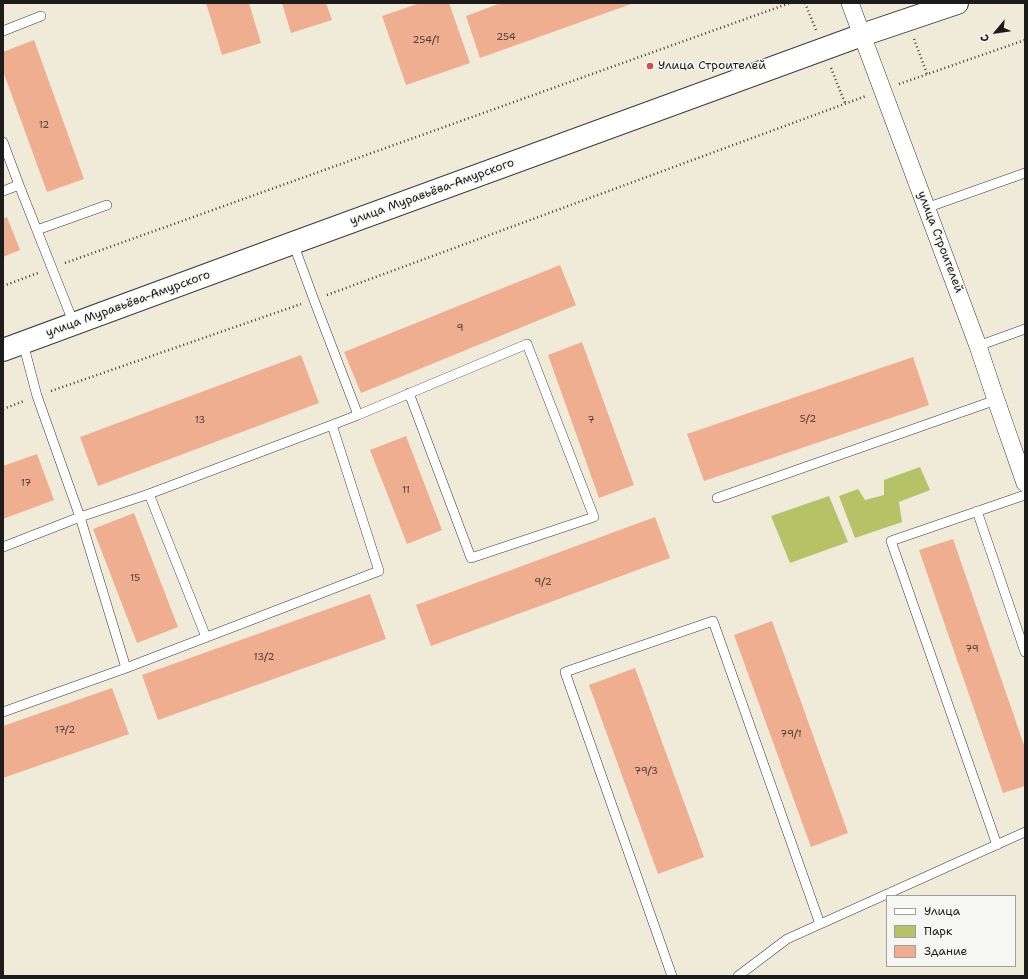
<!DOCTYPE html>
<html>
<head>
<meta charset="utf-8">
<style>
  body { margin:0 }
  #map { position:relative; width:1028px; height:979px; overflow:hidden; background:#efebd8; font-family:"Shantell Sans",sans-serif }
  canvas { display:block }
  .frame { position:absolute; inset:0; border:4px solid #1c1c1c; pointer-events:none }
  .legend { position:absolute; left:886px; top:895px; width:130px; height:72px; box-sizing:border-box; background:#f6f6f2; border:1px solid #9f9f9c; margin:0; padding:5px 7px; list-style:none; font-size:12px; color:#1c1c1c }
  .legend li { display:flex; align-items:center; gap:8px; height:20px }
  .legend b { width:20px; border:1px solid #9f9f9c }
  .north { position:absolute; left:976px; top:12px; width:40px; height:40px; -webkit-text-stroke:3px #f6f6f2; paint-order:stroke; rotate:241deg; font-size:11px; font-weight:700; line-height:16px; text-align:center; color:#1c1c1c }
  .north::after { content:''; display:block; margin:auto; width:14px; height:18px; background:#1c1c1c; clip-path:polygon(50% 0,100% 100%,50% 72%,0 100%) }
</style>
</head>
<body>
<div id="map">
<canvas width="1028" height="979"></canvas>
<div class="frame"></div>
<ul class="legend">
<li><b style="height:5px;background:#fff"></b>Улица</li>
<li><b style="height:11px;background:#b5c366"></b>Парк</li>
<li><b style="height:11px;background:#f0ae91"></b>Здание</li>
</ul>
<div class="north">С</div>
</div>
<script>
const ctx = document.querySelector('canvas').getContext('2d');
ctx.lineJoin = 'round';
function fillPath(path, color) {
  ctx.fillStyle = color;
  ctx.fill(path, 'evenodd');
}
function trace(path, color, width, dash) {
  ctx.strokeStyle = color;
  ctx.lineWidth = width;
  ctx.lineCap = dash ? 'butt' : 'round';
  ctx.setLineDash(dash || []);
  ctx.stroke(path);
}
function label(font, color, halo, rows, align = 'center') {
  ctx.font = font + ' "Shantell Sans",sans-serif';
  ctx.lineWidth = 3;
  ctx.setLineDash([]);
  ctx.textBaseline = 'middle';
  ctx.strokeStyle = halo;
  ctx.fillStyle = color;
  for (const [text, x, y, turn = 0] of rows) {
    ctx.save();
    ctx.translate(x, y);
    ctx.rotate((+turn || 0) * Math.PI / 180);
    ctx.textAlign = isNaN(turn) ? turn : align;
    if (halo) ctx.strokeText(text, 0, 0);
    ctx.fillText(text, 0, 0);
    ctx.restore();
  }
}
fillPath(new Path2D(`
  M920,467L930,490L899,502L902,522L855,538L839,496L858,489L865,500L884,495V480Z
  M829,496L848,542L790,563L771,516Z`), '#b5c366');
fillPath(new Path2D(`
  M206,3H249L261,43L222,55Z
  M282,3H326L332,20L291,33Z
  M420,3H449L470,63L406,85L382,16Z
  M501,3H634L480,58L466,16Z
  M34,40L84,179L47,192L3,71V52Z
  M7,217L20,250L3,257V219Z
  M560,265L576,305L361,393L344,352Z
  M582,342L634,485L599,498L548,355Z
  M301,355L319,403L98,486L80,437Z
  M913,357L929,405L704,481L687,434Z
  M406,436L442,530L407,544L370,450Z
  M37,454L54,500L3,519V466Z
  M134,513L178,627L137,643L93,529Z
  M655,517L670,558L431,646L416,605Z
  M953,539L1025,748V786L1003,793L919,550Z
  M370,594L386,639L158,720L142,675Z
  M772,621L848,833L811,847L734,635Z
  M635,668L704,857L658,874L589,685Z
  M112,688L129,734L3,778V726Z`), '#f0ae91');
const service = new Path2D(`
  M3,31L41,16
  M3,142L19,185L74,324
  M3,191L19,185
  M926,208L1025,173
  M37,230L107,205
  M23,343L37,396L80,517L126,668L379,571L332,425L358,415L314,300L293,243
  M978,346L1025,329
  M358,415L527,344L594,517L471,558L409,393
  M149,494L206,637
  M717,498L996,400
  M977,511L1025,652
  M3,547L80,517L149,494L332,425
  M3,712L126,668
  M997,845L891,541L1025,495
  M672,976L565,672L713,621L820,924
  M738,976L787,939L1025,832`);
const minor = new Path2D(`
  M850,3L978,346L996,400L1025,483`);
const tertiary = new Path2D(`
  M3,350L293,243L862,35L957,3`);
trace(service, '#3c3b38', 10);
trace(minor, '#3c3b38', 18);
trace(tertiary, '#3c3b38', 24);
trace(new Path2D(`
  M805,3L816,30
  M914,39L927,74
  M831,68L845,103
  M899,84L1025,40
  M65,263L790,3
  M3,286L38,273
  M327,295L866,96
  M51,391L301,304
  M3,409L24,401`), '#3c3b38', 2.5, [1, 3]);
trace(service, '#fff', 9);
trace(minor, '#fff', 17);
trace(tertiary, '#fff', 22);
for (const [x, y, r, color] of [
  [650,66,4,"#d1495b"]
]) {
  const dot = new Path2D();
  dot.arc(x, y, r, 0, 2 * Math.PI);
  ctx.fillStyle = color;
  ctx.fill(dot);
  trace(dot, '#f6f6f2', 1.5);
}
label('10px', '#514039', null, [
  ["254",506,37],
  ["254/1",426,40],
  ["12",44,125],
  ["9",460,328],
  ["5/2",808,419],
  ["13",200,420],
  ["7",591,420],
  ["17",26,483],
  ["11",406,490],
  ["15",135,578],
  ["9/2",543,582],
  ["79",972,649],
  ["13/2",264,657],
  ["17/2",65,730],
  ["79/1",791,734],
  ["79/3",646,771]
]);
label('12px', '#1c1c1c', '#f6f6f2', [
  ["Улица Строителей",658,66]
], 'left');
label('12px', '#1c1c1c', '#f6f6f2', [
  ["улица Муравьёва-Амурского",432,192,-20],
  ["улица Строителей",940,242,69],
  ["улица Муравьёва-Амурского",128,304,-20]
]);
</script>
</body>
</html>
